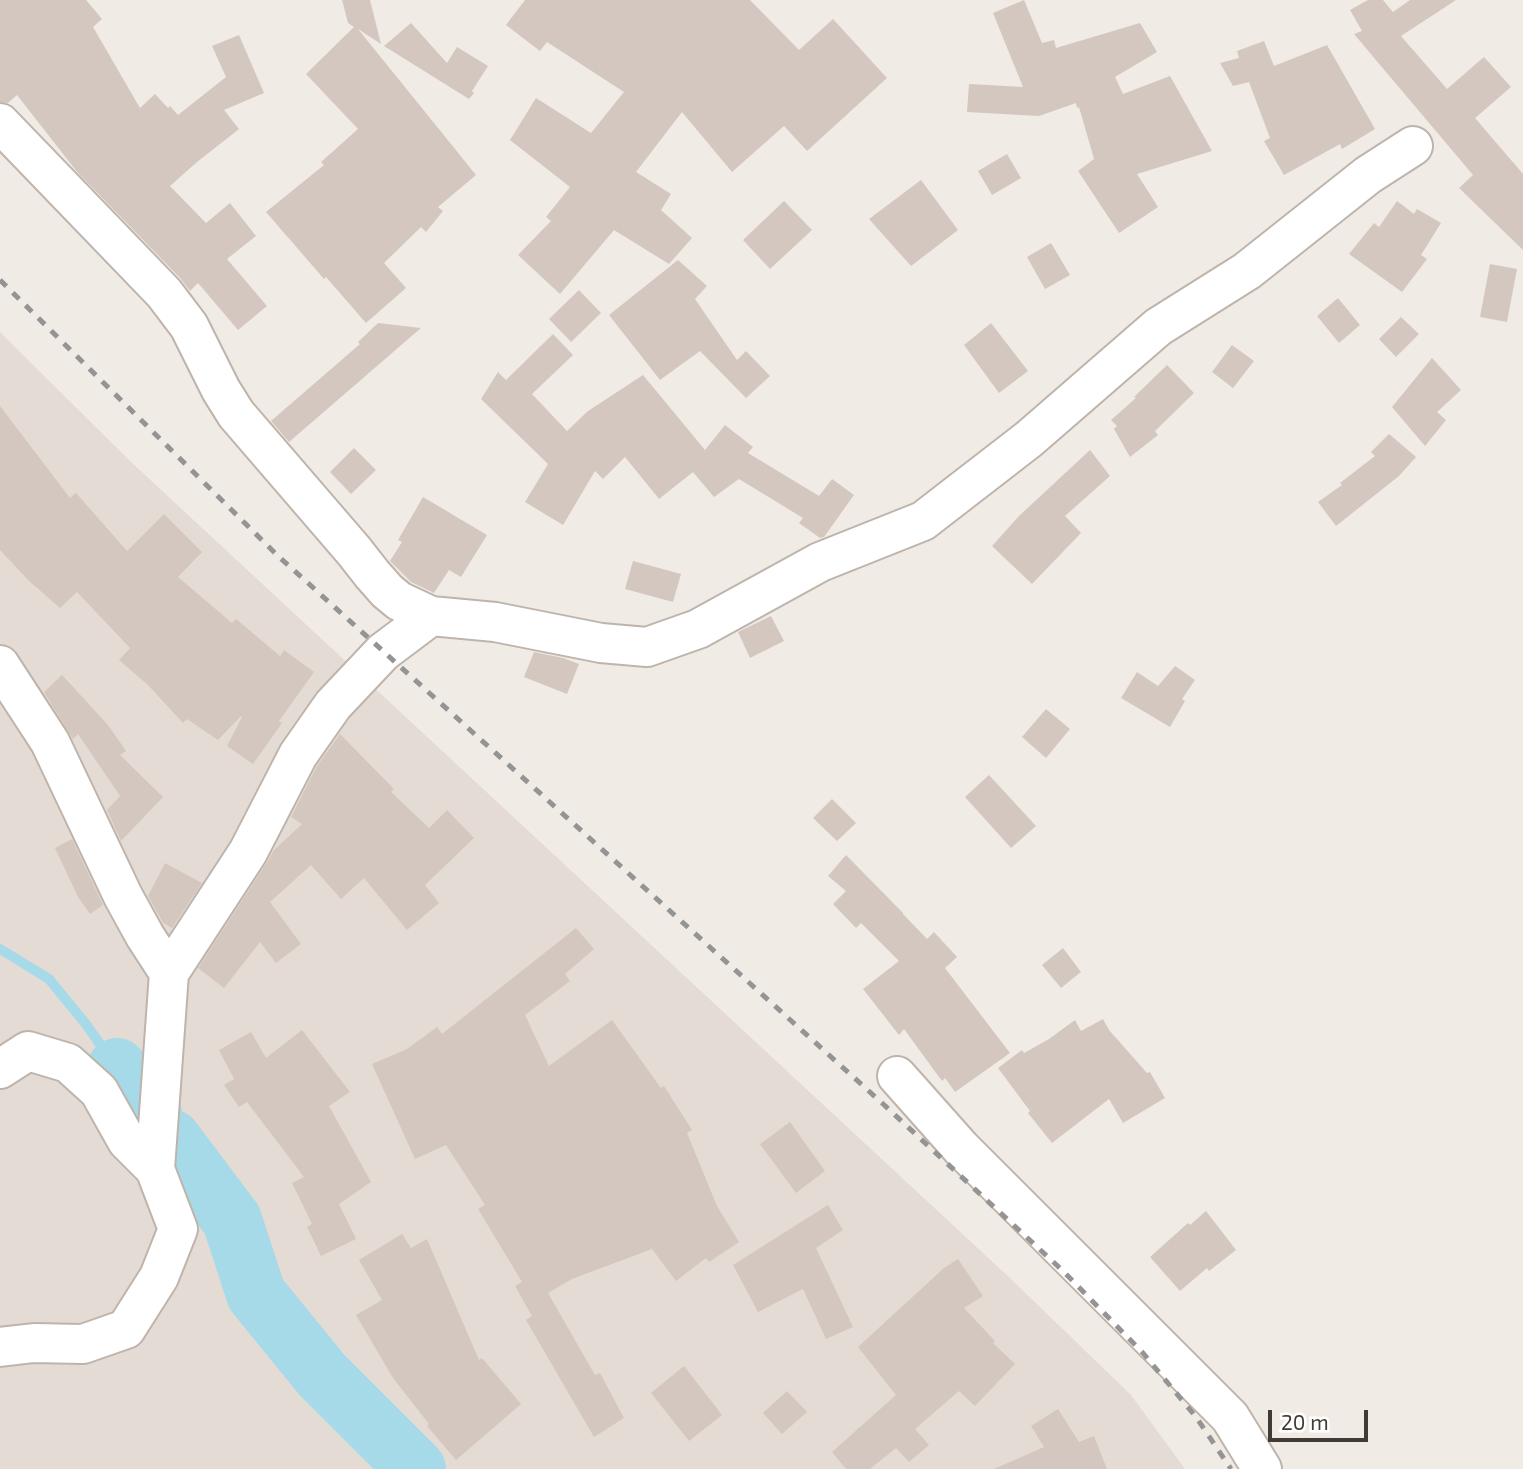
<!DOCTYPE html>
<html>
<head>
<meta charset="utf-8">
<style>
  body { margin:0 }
  #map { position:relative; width:1523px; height:1469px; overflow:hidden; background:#f1ebe5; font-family:"Exo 2",sans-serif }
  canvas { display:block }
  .scale { position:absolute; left:1268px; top:1410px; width:100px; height:32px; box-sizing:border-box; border:4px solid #423b35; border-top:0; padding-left:9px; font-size:21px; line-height:24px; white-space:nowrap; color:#423b35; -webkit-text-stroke:5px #fff; paint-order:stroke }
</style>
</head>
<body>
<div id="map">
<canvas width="1523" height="1469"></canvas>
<div class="scale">20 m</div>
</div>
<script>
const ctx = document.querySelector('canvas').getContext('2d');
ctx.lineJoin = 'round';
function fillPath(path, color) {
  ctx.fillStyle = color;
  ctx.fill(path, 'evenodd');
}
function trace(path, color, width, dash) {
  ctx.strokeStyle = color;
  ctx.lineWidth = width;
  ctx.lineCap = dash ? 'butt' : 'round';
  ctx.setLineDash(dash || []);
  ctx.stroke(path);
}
fillPath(new Path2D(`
  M0,332L130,461L1011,1279L1131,1395L1185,1469H0Z`), '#e4dcd4');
trace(new Path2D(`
  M0,949L49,979L85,1023L117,1068`), '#a6dae8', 10);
trace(new Path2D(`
  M117,1068L152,1114
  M171,1139L232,1220L256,1294L322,1375L416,1469`), '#a6dae8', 60);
fillPath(new Path2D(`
  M0,0H86L102,19L93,27L140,108L155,94L168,108L170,106L178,115L226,77L212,46L239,35L264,93L224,110L239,129L197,162L170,186L206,223L230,203L256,236L227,259L267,306L238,330L198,283L190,291L180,278L78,173L17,95L8,103L0,102Z
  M342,0H370L381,44L358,29L476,175L438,207L443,211L426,232L421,227L384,263L406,288L366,323L326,277L324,279L266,212L324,165L321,162L358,129L306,74L354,27L348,23Z
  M525,0H750L799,50L833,19L887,78L807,151L784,126L732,172L682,112L636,172L671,194L661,210L692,238L669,264L614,230L560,294L518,255L551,221L546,217L570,187L510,140L536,98L591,133L624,92L547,42L540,51L506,25Z
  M1024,0L1042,43L1054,40L1056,48L1140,23L1157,52L1115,77L1123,94L1170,76L1212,151L1137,174L1158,207L1119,233L1078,171L1094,159L1079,107L1077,108L1076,103L1039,116L967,112L969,84L1023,87L993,13Z
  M1368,0H1383L1393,12L1410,0H1456L1401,36L1447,89L1484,57L1511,87L1475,118L1523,174V250L1459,188L1473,175L1354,34L1362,31L1350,10Z
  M411,23L447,63L457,47L488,66L472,91L474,93L469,99L384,46Z
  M1264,41L1274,66L1327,45L1375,129L1342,149L1340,144L1284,175L1264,141L1270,138L1249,82L1233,86L1220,63L1239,58L1237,51Z
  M1007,154L1021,178L992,195L978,171Z
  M921,180L958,230L911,266L869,219Z
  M784,201L812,230L770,269L743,240Z
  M1397,201L1414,214L1417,209L1441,223L1421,255L1427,259L1402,292L1349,254L1374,223L1379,227Z
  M1051,243L1070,275L1045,289L1027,257Z
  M678,260L707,286L695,299L737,360L746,351L770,376L746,398L700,351L660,380L609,315Z
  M1490,264L1517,269L1507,322L1480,317Z
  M579,290L601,313L571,342L549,319Z
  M1338,298L1360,325L1339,343L1317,316Z
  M1401,317L1419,334L1396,357L1379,339Z
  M378,323L421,328L289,442L271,421L360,344L358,342Z
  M991,323L1028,371L999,393L964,345Z
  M553,334L573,355L532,394L567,431L588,411L643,375L705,450L725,425L753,447L748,453L819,496L832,479L854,495L824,537L820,538L799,523L803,518L739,479L714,497L693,472L659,499L625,457L603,479L595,471L563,525L525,502L548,464L481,399L498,372L506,380Z
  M1232,345L1254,361L1233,388L1212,372Z
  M1432,358L1461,390L1437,412L1446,420L1425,446L1392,407Z
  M1167,365L1194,393L1155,431L1158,435L1130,457L1114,429L1117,426L1111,420L1136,398L1134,397Z
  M0,406L70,498L76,493L127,551L164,514L202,552L178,577L232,623L236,619L280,656L284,650L314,672L279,721L282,723L253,764L227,746L242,717L241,716L218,740L187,719L183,723L148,685L119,660L130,648L77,592L60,608L28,580L0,550Z
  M1389,434L1416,457L1399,476L1336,526L1318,502L1342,485L1340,483L1375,456L1371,452Z
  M354,448L376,470L351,494L330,472Z
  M1090,450L1110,476L1065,516L1081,533L1032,584L992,546L1019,516Z
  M423,497L487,535L461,577L449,570L434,593L411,582L390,561L402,542L398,540Z
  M633,561L681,574L673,602L625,589Z
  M771,616L784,641L750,658L738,632Z
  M534,652L563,658L579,664L567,694L524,677Z
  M1175,666L1195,680L1182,699L1185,701L1170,727L1121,698L1137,672L1158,686Z
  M62,675L108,725L126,751L120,755L163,797L121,841L107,810L120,796L78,734L73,739L44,692Z
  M1046,709L1070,729L1046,758L1022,737Z
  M340,734L394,789L391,792L429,828L447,810L474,838L425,885L439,903L407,930L364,878L341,899L311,865L270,902L301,944L276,963L260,942L224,988L198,968L266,864L274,850L302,824L291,817L317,766Z
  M989,775L1036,826L1011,848L965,797Z
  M832,799L856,823L837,841L813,818Z
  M72,839L103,905L90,914L78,897L55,848Z
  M846,855L903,913V914L927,939L934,932L957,957L945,968L1010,1053L955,1092L945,1078L942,1081L904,1029L899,1035L863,989L899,961L861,923L856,928L833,904L846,891L828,876Z
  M165,863L202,883L172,928L163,923L148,896Z
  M576,928L594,949L565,974L570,981L525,1015L549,1066L612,1020L661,1088L664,1086L692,1130L687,1133L717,1206L739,1242L709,1262L706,1258L676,1281L652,1249L572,1279L548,1293L595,1375L600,1373L624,1418L594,1437L526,1320L532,1316L515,1286L522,1282L478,1209L485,1205L446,1145L415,1159L372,1064L407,1049L437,1027L442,1034Z
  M1063,948L1081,972L1061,988L1042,965Z
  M1103,1019L1109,1030L1147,1073L1150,1072L1165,1098L1123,1123L1109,1099L1052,1143L1028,1113L1030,1111L998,1068L1022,1050L1024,1053L1049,1039L1075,1020L1081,1031Z
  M302,1030L350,1092L329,1106L371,1182L339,1204L356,1239L321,1256L307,1227L312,1224L292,1183L304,1177L247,1102L239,1107L224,1085L234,1079L219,1050L251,1032L266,1058Z
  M790,1122L825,1171L796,1193L760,1144Z
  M828,1205L843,1230L816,1248L853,1327L826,1339L803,1289L758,1312L733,1265Z
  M1206,1211L1236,1250L1209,1271L1207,1268L1180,1291L1150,1257L1188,1223L1190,1225Z
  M402,1234L411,1248L427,1239L479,1360L482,1358L521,1404L456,1460L427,1426L429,1424L393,1378L356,1315L382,1300L359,1260Z
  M958,1259L983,1296L964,1308L995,1341L993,1343L1015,1364L975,1406L959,1391L915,1429L929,1445L909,1462L896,1448L870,1469H846L832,1452L896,1395L858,1347L944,1268Z
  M684,1366L722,1415L689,1441L651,1393Z
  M787,1391L807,1412L782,1434L763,1413Z
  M1058,1409L1079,1442L1094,1436L1107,1469H994L1044,1447L1031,1426Z`), '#d4c7bf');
const minor = new Path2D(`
  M0,123L164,293L189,326L221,390L236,414L354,551L372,574L387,591L399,601L431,616L495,622L601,643L647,647L698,629L820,562L923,521L1029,439L1158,327L1247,271L1368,175L1413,146
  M0,665L50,742L123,896L145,936L169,973L155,1169
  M169,973L248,852L298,755L333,705L383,652L431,616
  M0,1069L28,1051L68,1063L99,1091L127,1141L155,1169L178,1229L159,1277L126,1329L83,1344L34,1343L0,1347
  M897,1076L961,1148L1230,1417L1262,1469`);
trace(minor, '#beb4ac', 42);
trace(minor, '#fff', 38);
trace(new Path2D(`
  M0,280L277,555L882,1103L1063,1271L1143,1353L1196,1417L1231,1469`), '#949494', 5, [9, 9]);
</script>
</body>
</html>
